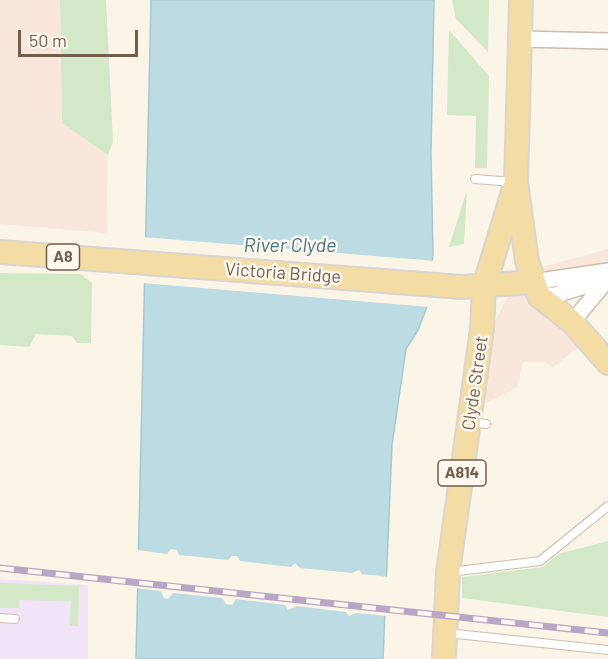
<!DOCTYPE html>
<html>
<head>
<meta charset="utf-8">
<style>
  body { margin:0 }
  #map { position:relative; width:608px; height:659px; overflow:hidden; background:#fbf5e7; font-family:Barlow,sans-serif }
  canvas { display:block }
  .scale { position:absolute; left:18px; top:30px; width:120px; height:27px; box-sizing:border-box; border:3px solid #735d4d; border-top:0; padding-left:8px; font-size:18px; line-height:21px; white-space:nowrap; color:#735d4d; -webkit-text-stroke:4px #fef8ee; paint-order:stroke }
</style>
</head>
<body>
<div id="map">
<canvas width="608" height="659"></canvas>
<div class="scale">50 m</div>
</div>
<script>
const ctx = document.querySelector('canvas').getContext('2d');
ctx.lineJoin = 'round';
function fillPath(path, color) {
  ctx.fillStyle = color;
  ctx.fill(path, 'evenodd');
}
function trace(path, color, width, dash) {
  ctx.strokeStyle = color;
  ctx.lineWidth = width;
  ctx.lineCap = dash ? 'butt' : 'round';
  ctx.setLineDash(dash || []);
  ctx.stroke(path);
}
function label(font, color, halo, rows, align = 'center') {
  ctx.font = font + ' Barlow,sans-serif';
  ctx.lineWidth = 5;
  ctx.setLineDash([]);
  ctx.textBaseline = 'middle';
  ctx.strokeStyle = halo;
  ctx.fillStyle = color;
  for (const [text, x, y, turn = 0] of rows) {
    ctx.save();
    ctx.translate(x, y);
    ctx.rotate((+turn || 0) * Math.PI / 180);
    ctx.textAlign = isNaN(turn) ? turn : align;
    if (halo) ctx.strokeText(text, 0, 0);
    ctx.fillText(text, 0, 0);
    ctx.restore();
  }
}
fillPath(new Path2D(`
  M0,0H60L62,123L108,155L107,233L0,224Z
  M608,249V271L542,281L587,341L553,367L544,362H523L517,387L487,403L479,404L492,327L520,273Z`), '#fae7dc');
fillPath(new Path2D(`
  M0,579L88,585V659H0Z`), '#f2e4f7');
fillPath(new Path2D(`
  M60,0H106L113,142L108,155L62,123Z
  M452,0H489L488,52L456,19Z
  M449,30L489,76L487,168H475L476,116L447,115Z
  M467,190L464,244L449,247Z
  M0,273L81,274L92,283L91,343H77L72,336L36,334L29,347L0,345Z
  M608,541V617L462,598V577L543,567L558,554Z
  M0,583L79,586L78,626H70L71,601L19,600V608H0Z`), '#d2e8c7');
const water = new Path2D(`
  M151,0H434L431,153L433,253L427,307L418,330L406,349L392,445L383,659H136Z`);
fillPath(water, '#bddbe3');
trace(water, '#a4c9d4', 1.5);
fillPath(new Path2D(`
  M143,237L435,261L430,307L142,283Z
  M171,549L177,550L179,555L228,560L232,556H237L240,561L291,567L295,563L300,568L352,573L359,570L362,574L389,577L388,616L357,613L349,616L346,612L297,606L288,610L285,605L236,599L232,605L226,604L222,598L173,593L168,599L164,598L161,591L135,588L137,550L167,554Z`), '#fbf5e7');
const service = new Path2D(`
  M475,179L513,182
  M471,422L486,424
  M465,466H481
  M450,572L540,561L608,506
  M0,618L15,619
  M447,633L608,650`);
const minor = new Path2D(`
  M521,39L608,41
  M533,282L608,271
  M539,296L556,295L607,279
  M572,322L608,279`);
const primary = new Path2D(`
  M521,0L516,182L527,261L539,296L572,322L608,363
  M0,252L462,287L533,282
  M444,659L448,572L482,329L484,287L516,182`);
trace(service, '#ccbdae', 10);
trace(minor, '#ccbdae', 18);
trace(primary, '#dbd5d1', 26);
trace(service, '#fff', 8);
trace(minor, '#fff', 15);
trace(primary, '#f4dca5', 22);
const rail = new Path2D(`
  M0,568L608,633`);
trace(rail, '#b8a6c4', 7);
trace(rail, '#fef8ee', 4.5, [14]);
for (const [x, y, w] of [
  [63,257,33],
  [462,473,48]
]) {
  const box = new Path2D();
  box.roundRect(x - w / 2, y - 13, w, 26, 4.5);
  ctx.fillStyle = '#fef8ee';
  ctx.fill(box);
  trace(box, '#735d4d', 1.5);
}
label('bold 16px', '#735d4d', null, [
  ["A8",63,257],
  ["A814",462,473]
]);
label('18px', '#735d4d', '#fef8ee', [
  ["Victoria Bridge",283,273,4],
  ["Clyde Street",475,383,-82]
]);
label('italic 20px', '#487685', '#fef8ee', [
  ["River Clyde",290,245]
]);
</script>
</body>
</html>
